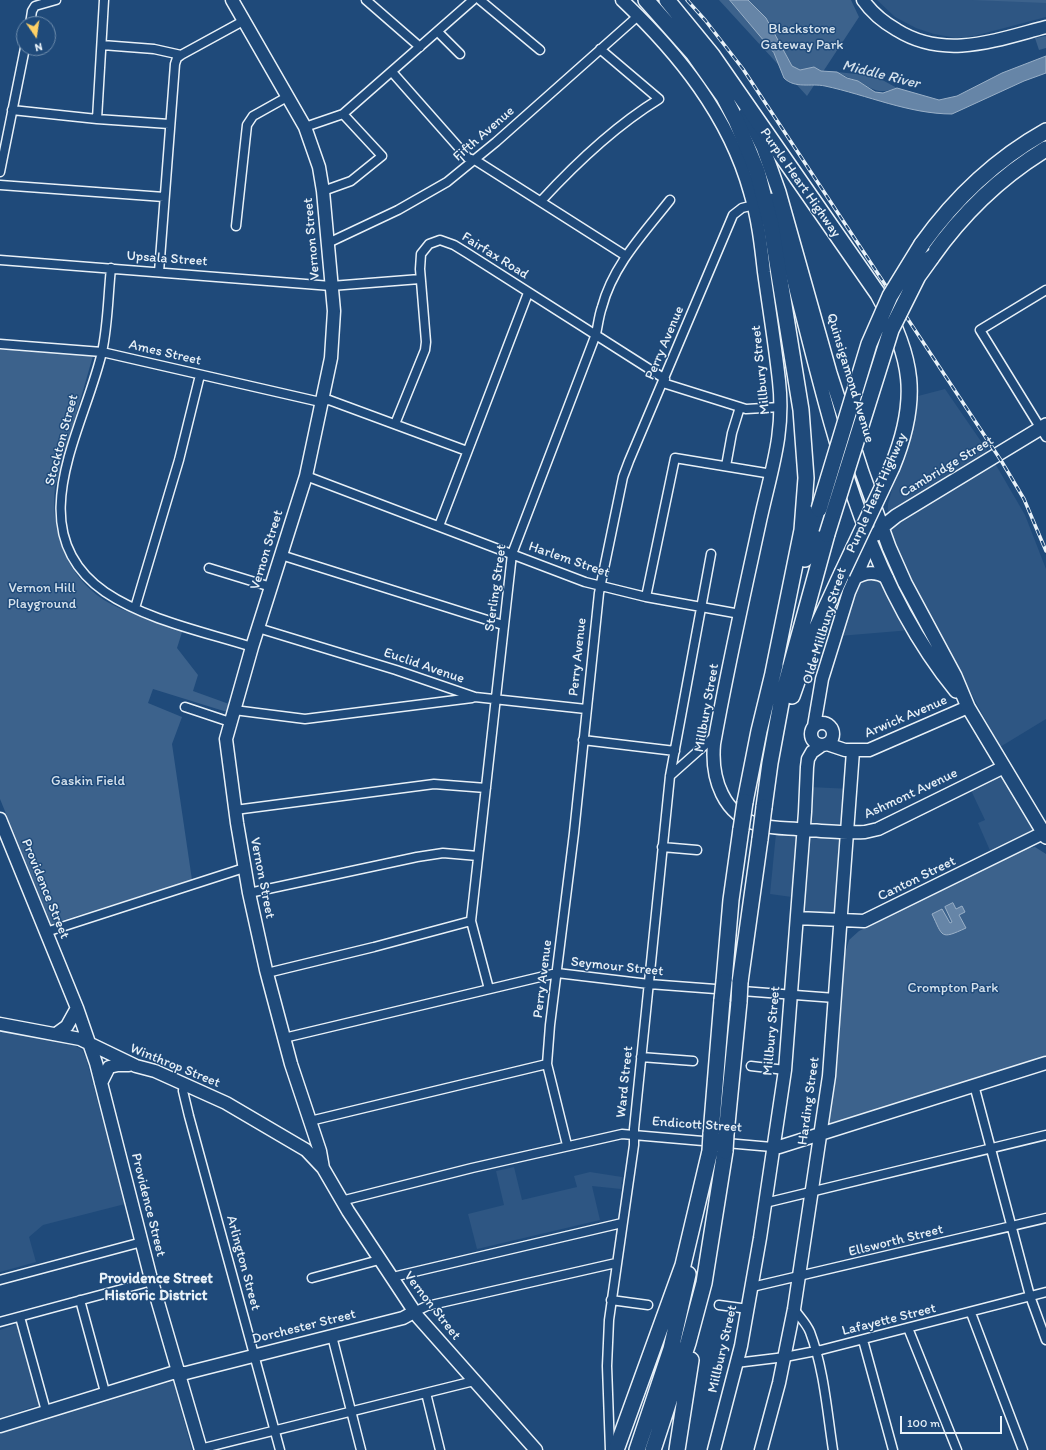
<!DOCTYPE html>
<html>
<head>
<meta charset="utf-8">
<style>
  body { margin:0 }
  #map { position:relative; width:1046px; height:1450px; overflow:hidden; background:#1f4a7a; font-family:Itim,sans-serif }
  canvas { display:block }
  .north { position:absolute; left:16px; top:16px; width:40px; height:40px; box-sizing:border-box; background:#1f4a7a; border:1px solid #6f8dac; border-radius:50%; rotate:167deg; font-size:11px; font-weight:700; line-height:16px; text-align:center; color:#e8f1f8 }
  .north::after { content:''; display:block; margin:auto; width:14px; height:18px; background:#ffd166; clip-path:polygon(50% 0,100% 100%,50% 72%,0 100%) }
  .scale { position:absolute; left:900px; top:1416px; width:102px; height:18px; box-sizing:border-box; border:2px solid #e8f1f8; border-top:0; padding-left:5px; font-size:12px; line-height:14px; white-space:nowrap; color:#e8f1f8; -webkit-text-stroke:3px #1f4a7a; paint-order:stroke }
</style>
</head>
<body>
<div id="map">
<canvas width="1046" height="1450"></canvas>
<div class="north">N</div>
<div class="scale">100 m</div>
</div>
<script>
const ctx = document.querySelector('canvas').getContext('2d');
ctx.lineJoin = 'round';
function fillPath(path, color) {
  ctx.fillStyle = color;
  ctx.fill(path, 'evenodd');
}
function trace(path, color, width, dash) {
  ctx.strokeStyle = color;
  ctx.lineWidth = width;
  ctx.lineCap = dash ? 'butt' : 'round';
  ctx.setLineDash(dash || []);
  ctx.stroke(path);
}
function label(font, color, halo, rows, align = 'center') {
  ctx.font = font + ' Itim,sans-serif';
  ctx.lineWidth = 3;
  ctx.setLineDash([]);
  ctx.textBaseline = 'middle';
  ctx.strokeStyle = halo;
  ctx.fillStyle = color;
  for (const [text, x, y, turn = 0] of rows) {
    ctx.save();
    ctx.translate(x, y);
    ctx.rotate((+turn || 0) * Math.PI / 180);
    ctx.textAlign = isNaN(turn) ? turn : align;
    if (halo) ctx.strokeText(text, 0, 0);
    ctx.fillText(text, 0, 0);
    ctx.restore();
  }
}
fillPath(new Path2D(`
  M877,0H1046V17L974,36L956,38L934,34L916,28L895,17Z
  M945,389L989,453L1025,515L1046,569V719L1000,747L887,535L888,504L918,396Z
  M884,578L911,630L839,636L856,580Z
  M998,767L1038,832L992,855L978,823L985,820L967,782Z
  M809,787L852,789L844,920L798,916L799,898L770,894L777,823H806Z
  M0,1031L71,1043L82,1050L86,1058L125,1204L43,1225L29,1237L36,1262L0,1272Z
  M514,1167L522,1200L577,1187L574,1176L590,1172L622,1177L621,1189L592,1186L600,1220L477,1249L468,1214L504,1205L496,1171Z
  M17,1324L39,1405L0,1418V1330Z
  M173,1381L192,1450H0V1434Z`), '#2e5683');
fillPath(new Path2D(`
  M719,0H851L859,17L807,96Z
  M972,0H1046V3Z
  M1046,36V48L1039,50L1035,38Z
  M837,72L875,76L897,88C877,94 877,91 859,82C852,78 845,77 837,72Z
  M0,349L93,356L55,487C50,533 68,581 111,604C133,616 159,621 183,629L177,648L198,675L193,691L229,704L227,712L153,689L148,703L182,717L172,744L192,880L51,924L0,799Z
  M1035,847L1046,854V1057L828,1125L837,1067L845,953L849,940L859,931L1028,848Z`), '#3c628c');
const water = new Path2D(`
  M730,0H748L766,18L792,66L800,70L814,67L821,71L837,72L847,78L858,81L875,92L883,93L897,88L939,100L957,96L1002,73L1046,56V73L1024,81L952,114C909,114 867,95 825,86C811,83 795,89 784,78L774,53Z
  M953,903L956,909L962,906L965,912L959,915L966,928C940,940 943,937 932,914L942,909L950,923L952,922L945,907Z`);
fillPath(water, '#6685a7');
trace(water, '#9ab0c7', 1);
const street = new Path2D(`
  M366,0L420,47
  M480,0L540,50
  M30,24L32,11L35,6L56,0
  M438,32L460,54
  M102,45L154,49L181,55
  M392,72L468,158L475,160L626,256
  M12,110L97,119L169,124
  M97,119L104,0
  M305,127L343,114L473,0
  M0,172L25,48
  M0,185L164,197
  M323,191L351,181L382,156L343,114
  M541,201C576,163 615,126 659,99L600,49
  M236,226L247,125L253,116L287,97
  M328,243L398,210L447,182L496,142L638,16
  M0,260L331,286L420,279
  M111,268C108,296 108,325 102,352C84,430 17,531 105,592C146,620 205,632 252,647
  M159,272L175,64L177,58L181,55L245,20
  M1046,290L980,330L1046,437
  M0,344L102,352L316,401L329,400L467,451
  M663,383L746,409L781,407
  M395,424L425,350L426,342L420,269L421,254L429,244L440,240L454,245L467,253L665,379
  M726,466L732,433L740,407
  M306,476L585,582L646,597L740,614
  M439,526L528,293
  M281,555L503,625
  M209,568L271,587
  M646,597L675,458L772,474
  M135,608L179,460L200,375
  M258,628L396,670L475,697L586,709
  M185,707L230,722
  M234,710L305,719L472,698
  M583,740L675,751
  M670,776L715,736
  M235,810L434,784L486,788
  M662,847L697,850
  M249,893L417,857L443,853L478,856
  M46,932L244,868
  M267,973L374,947L471,921
  M489,989L471,921L512,554L596,334C598,325 599,315 602,307C613,265 644,233 670,200
  M284,1038L557,973L649,984L835,998
  M641,1057L693,1061
  M751,1066L785,1070
  M184,1083L183,1091L189,1116L280,1450
  M974,1085L1030,1296L1046,1340
  M310,1121L547,1064
  M567,1145L547,1064L550,1025L574,833L599,593L623,477L629,461L733,215L742,208L754,205
  M341,1201L472,1168L622,1134L772,1147
  M765,1203L1046,1135
  M312,1278L379,1260
  M392,1278L397,1276L622,1223
  M0,1280L142,1242
  M752,1287L1046,1218
  M80,1300L105,1392
  M611,1300L648,1305
  M719,1305L748,1309
  M794,1309C799,1316 807,1324 810,1332C824,1369 827,1411 833,1450
  M414,1312L427,1306L616,1263
  M971,1313L1023,1450
  M20,1317L46,1411
  M0,1322L152,1281
  M908,1328L957,1450
  M332,1336L361,1450
  M863,1340L893,1450
  M736,1363L785,1357L821,1350L1046,1292
  M426,1393L440,1450
  M200,1449L474,1381
  M610,1450L607,1366L609,1320L634,1145V1129L670,776L711,554`);
const secondary = new Path2D(`
  M232,0L305,127L319,167L323,191L334,311L331,358L306,476L252,647L226,739L237,823L249,893L266,970L291,1064L320,1151L323,1168
  M622,0C678,53 729,116 750,192C758,218 761,245 764,272C769,308 775,344 779,381C785,434 771,470 760,521C744,595 727,670 714,744C711,778 723,816 760,825C775,829 791,828 806,830C826,831 845,833 865,832L878,829L1004,767
  M863,0C872,13 883,22 897,30C945,60 996,40 1046,27
  M854,579C864,572 876,571 887,578
  M811 734a11 11 0 1 1 22 0a11 11 0 1 1-22 0Z
  M814,726L822,679L849,592L871,542
  M827,744L845,750H869L968,707
  M0,819L77,1008L96,1063L150,1275L201,1450
  M797,918L864,921L1043,833
  M0,1024L80,1039L136,1066L155,1071L226,1103L306,1150L323,1168L348,1211L418,1317L536,1450
  M56,1034L67,1026L77,1008
  M101,1083L109,1067L118,1065H129
  M772,1147H779L1046,1063
  M0,1426L172,1373H186L403,1318L414,1312
  M714,1450L741,1346L760,1238L785,1070L805,812L807,767L808,759L812,752L822,745
  M761,1450L779,1383L794,1309L829,1076L853,751`);
const primary = new Path2D(`
  M746,113L763,147L779,192L830,373L862,472L889,547L905,583L955,676L968,707L1046,837
  M773,200C784,234 791,270 800,305C834,438 867,582 956,691
  M877,534L881,528L896,516L1046,425`);
const highway = new Path2D(`
  M646,0L693,53L724,97L736,120L757,171L771,225L801,410L806,478L802,530L773,673
  M667,0L712,55L878,294C913,357 920,399 892,467
  M922,244C955,198 996,159 1046,131
  M931,258C962,214 1000,177 1046,149
  M805,559L819,509
  M792,696L813,636L842,573
  M745,802L759,731L775,665
  M764,807L770,763L782,698L827,534
  M724,981L731,900L741,829
  M740,982L760,839
  M711,1134L722,1000
  M726,1134L739,1002
  M616,1450L683,1265L710,1151
  M637,1450L671,1349L688,1274
  M653,1450L688,1343L704,1283L725,1151
  M677,1450L691,1360`);
trace(street, '#e8f1f8', 11);
trace(secondary, '#e8f1f8', 15);
trace(primary, '#e8f1f8', 16);
trace(highway, '#e8f1f8', 18);
trace(street, '#1f4a7a', 8);
trace(secondary, '#1f4a7a', 12);
trace(primary, '#1f4a7a', 13);
trace(highway, '#1f4a7a', 15);
const rail = new Path2D(`
  M687,0L705,20L743,69L1002,462L1024,499L1046,551`);
trace(rail, '#e8f1f8', 3.5);
trace(rail, '#1f4a7a', 2, [6]);
const highwayBridge = new Path2D(`
  M819,509L869,344L890,296L922,244
  M827,534L891,330L918,276L931,258
  M842,573L892,467
  M741,829L745,802
  M760,839L764,807
  M722,1000L724,981
  M739,1002L740,982
  M710,1151L711,1134
  M725,1151L726,1134`);
trace(highwayBridge, '#e8f1f8', 18, []);
trace(highwayBridge, '#1f4a7a', 15);
label('14px', '#d7e3ed', '#1f4a7a', [
  ["Blackstone",802,29],
  ["Gateway Park",802,45],
  ["Vernon Hill",42,588],
  ["Playground",42,604],
  ["Gaskin Field",88,781],
  ["Crompton Park",953,988]
]);
label('14px', '#e8f1f8', '#1f4a7a', [
  ["Fifth Avenue",484,134,-41],
  ["Purple Heart Highway",800,183,55],
  ["Vernon Street",312,239,-95],
  ["Fairfax Road",495,256,32],
  ["Upsala Street",167,259,4],
  ["Perry Avenue",665,343,-67],
  ["Ames Street",165,353,13],
  ["Millbury Street",761,370,-96],
  ["Quinsigamond Avenue",850,378,73],
  ["Stockton Street",62,440,-75],
  ["Cambridge Street",947,467,-31],
  ["Purple Heart Highway",877,493,-66],
  ["Vernon Street",267,550,-73],
  ["Harlem Street",569,560,19],
  ["Sterling Street",496,588,-82],
  ["Olde Millbury Street",825,626,-73],
  ["Perry Avenue",578,657,-84],
  ["Euclid Avenue",424,666,19],
  ["Millbury Street",707,708,-80],
  ["Arwick Avenue",906,717,-23],
  ["Ashmont Avenue",911,794,-25],
  ["Vernon Street",262,878,79],
  ["Canton Street",917,879,-26],
  ["Providence Street",45,889,68],
  ["Seymour Street",617,967,6],
  ["Perry Avenue",543,979,-83],
  ["Millbury Street",772,1031,-85],
  ["Winthrop Street",175,1066,22],
  ["Ward Street",625,1082,-84],
  ["Harding Street",809,1101,-82],
  ["Endicott Street",697,1125,4],
  ["Providence Street",148,1205,76],
  ["Ellsworth Street",896,1241,-14],
  ["Arlington Street",243,1263,75],
  ["Vernon Street",432,1306,52],
  ["Lafayette Street",889,1320,-14],
  ["Dorchester Street",304,1327,-14],
  ["Millbury Street",723,1349,-77]
]);
label('italic 15px', '#d4e1ec', '#1f4a7a', [
  ["Middle River",881,75,14]
]);
label('bold 15px', '#e8f1f8', '#1f4a7a', [
  ["Providence Street",156,1279],
  ["Historic District",156,1296]
]);
</script>
</body>
</html>
